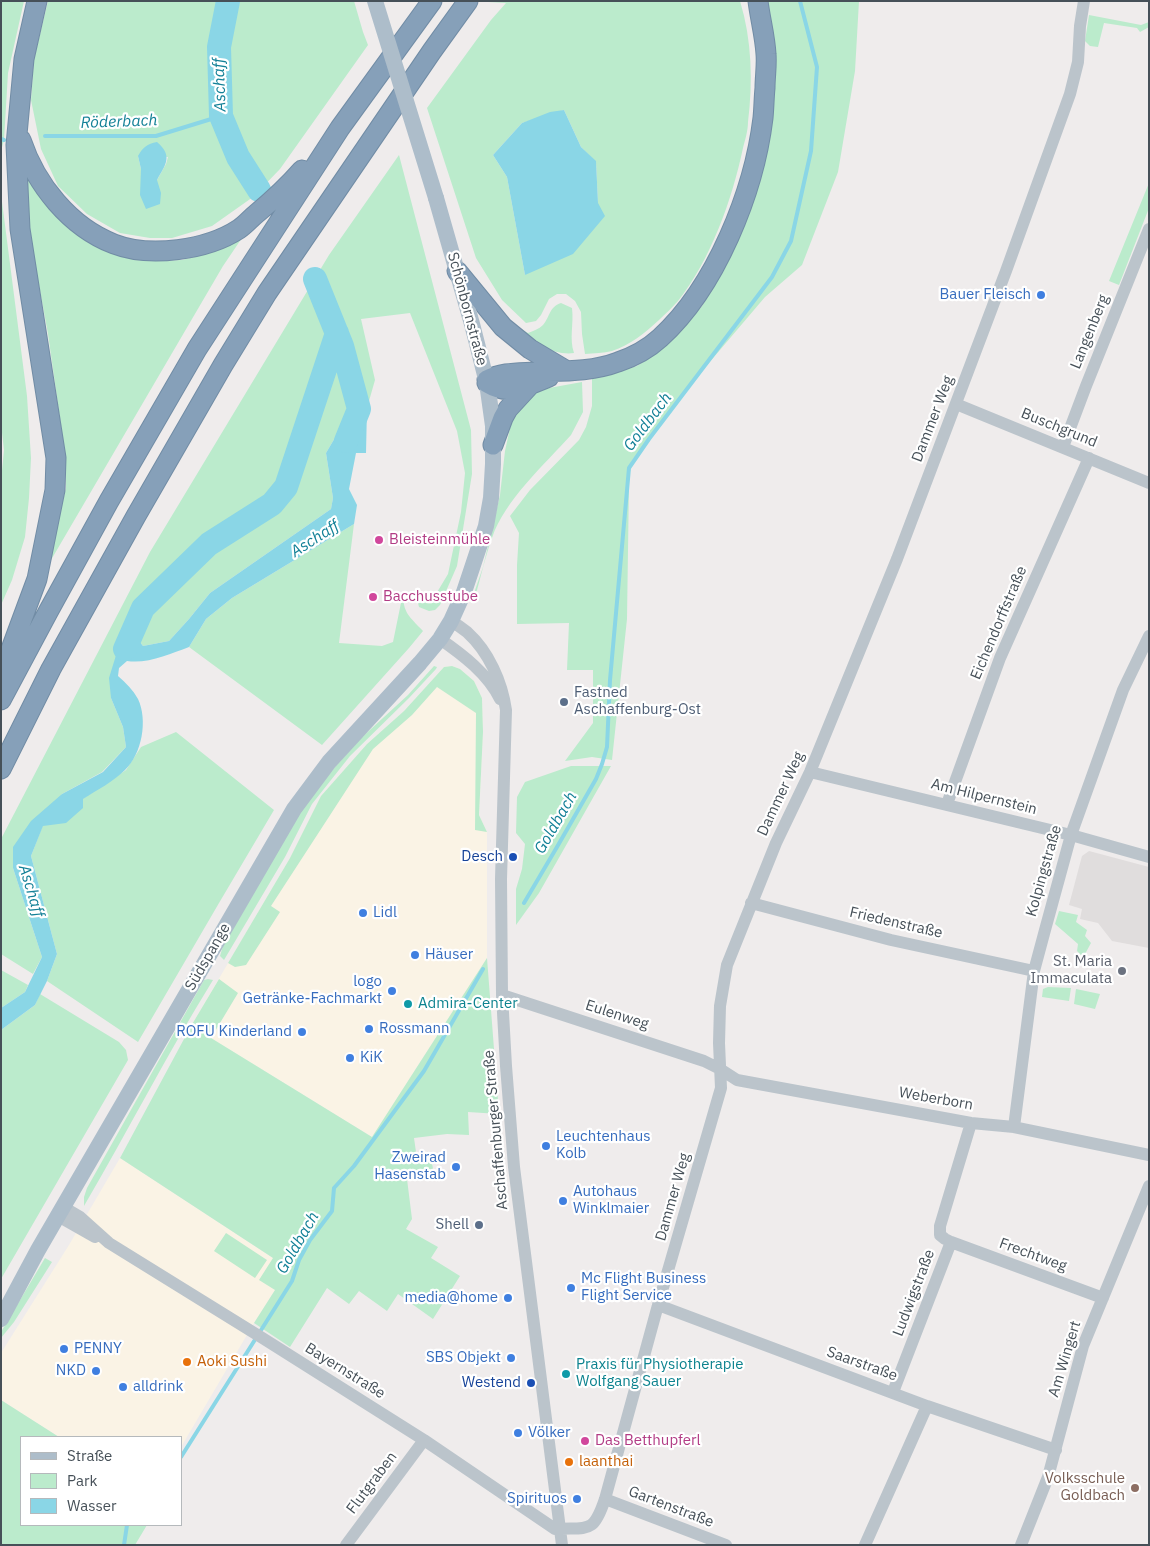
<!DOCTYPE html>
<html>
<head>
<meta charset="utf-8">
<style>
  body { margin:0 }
  #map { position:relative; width:1150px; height:1546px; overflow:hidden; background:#efecec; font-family:"IBM Plex Sans",sans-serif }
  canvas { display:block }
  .frame { position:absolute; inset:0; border:2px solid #465058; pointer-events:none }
  .legend { position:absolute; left:20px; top:1436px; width:162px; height:90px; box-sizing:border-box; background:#fff; border:1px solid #b5b9bc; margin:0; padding:6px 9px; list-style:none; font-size:15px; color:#465058 }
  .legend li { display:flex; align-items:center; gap:10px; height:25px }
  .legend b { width:25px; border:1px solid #b5b9bc }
</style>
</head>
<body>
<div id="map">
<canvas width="1150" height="1546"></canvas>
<div class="frame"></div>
<ul class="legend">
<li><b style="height:6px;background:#adbdca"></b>Straße</li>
<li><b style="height:14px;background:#bbebcc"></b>Park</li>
<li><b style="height:14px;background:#8ad6e6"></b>Wasser</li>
</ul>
</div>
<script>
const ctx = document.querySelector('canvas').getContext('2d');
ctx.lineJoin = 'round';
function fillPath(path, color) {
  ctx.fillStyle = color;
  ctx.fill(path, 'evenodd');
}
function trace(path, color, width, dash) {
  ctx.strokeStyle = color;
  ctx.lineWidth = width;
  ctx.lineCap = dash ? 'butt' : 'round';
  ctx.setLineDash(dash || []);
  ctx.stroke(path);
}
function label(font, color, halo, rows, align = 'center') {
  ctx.font = font + ' "IBM Plex Sans",sans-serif';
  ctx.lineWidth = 4.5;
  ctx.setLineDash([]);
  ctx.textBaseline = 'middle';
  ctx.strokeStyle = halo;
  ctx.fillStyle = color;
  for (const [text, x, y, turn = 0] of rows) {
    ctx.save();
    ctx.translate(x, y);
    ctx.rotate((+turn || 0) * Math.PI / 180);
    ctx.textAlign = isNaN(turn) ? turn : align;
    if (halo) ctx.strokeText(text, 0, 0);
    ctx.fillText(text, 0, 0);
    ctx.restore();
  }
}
fillPath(new Path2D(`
  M452,666L460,669L474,681L482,698L483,732L479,815L487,832V958L372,1137L191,1026L290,858L321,796L367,744L404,711L444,667Z
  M120,1158L273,1258L275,1290L254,1323L181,1447V1437H59L1,1400V1353L69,1245Z`), '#faf3e5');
fillPath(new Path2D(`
  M1089,851L1149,867V948L1112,941L1098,923L1080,919L1082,909L1069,905L1082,856Z`), '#e0dddd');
fillPath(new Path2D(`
  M1,1H24L8,73L4,140L1,151Z
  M48,1H354L363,32L368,45L280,169L253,197L212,226L172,238H150L120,233L87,214L58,186L41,149L31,100L34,59ZM138,156L168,157L166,164L157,180L142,177L141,169Z
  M489,1H740C752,40 753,82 748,122C748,131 745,140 743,148C732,200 711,259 678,301C672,308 665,314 659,320C645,333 630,345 612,351C604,353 594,353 585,354L582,334L581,312L575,301L566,294H557L549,299L541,315L536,321L526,323L502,300L476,258L427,108L491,20L506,3L488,2ZM564,110L581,147L596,162L598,203L525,275L507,177L493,155L522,123Z
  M766,1H859L855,71L838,172L802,265L765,297L680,397L631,462L629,482L627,619L612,760L592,757L565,761L593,723V670H567L569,623L517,624V565L519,533L510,516L530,490L579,440L586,427L592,406V379L637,366L660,350L680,332L702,306L719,277L752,198Z
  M1089,15L1141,25L1149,22V27L1140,32L1137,28L1104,23L1098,47L1090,46L1085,41Z
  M399,155L471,430L472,474L457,566L440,605L435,610L429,611L419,607L416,595L433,599L448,574L461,512L465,473L457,431L410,313L361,319L375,380L367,408L350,412L326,453L333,498L331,509L210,593L189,619L169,641L143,646L137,638L139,628L134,622L121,639L111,698L123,727L126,747L102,772L62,794L13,868L42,957L33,974L1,954V839L150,552L329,255Z
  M24,166L36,190L69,229L112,253L134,259L158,261L182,260L206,254L244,235L223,266L44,572L53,541L66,488L65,454L48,334L29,231Z
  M1149,183V208L1119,285L1109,281Z
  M1,194L27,396L31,458L29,498L25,537L12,580L1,605V481L4,450L1,424Z
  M561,303L572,308C574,324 569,338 574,353C556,356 531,343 521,329L528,333C533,331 539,329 543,325C550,317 549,307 561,303Z
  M582,382L583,412L571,435C545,464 504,501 492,538C485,557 481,577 475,597L473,596L483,567L500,495L505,451L513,414L538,390Z
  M354,524L339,643L382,646L393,642L403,593C403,613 409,616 423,631L409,648L322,745L189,647L206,619L232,598Z
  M434,666L437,667L436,669L409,698L350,756L312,804L285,857L224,960L220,956L223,946L298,816L320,784L359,740L408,695Z
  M452,666L460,669L474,681L482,698L483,732L479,815L487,832L475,830L476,713L437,687L412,715L373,749L271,906L280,912L246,965L235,967L228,963L290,858L321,796L367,744L404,711L444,667Z
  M176,732L274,810L219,903L138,1042L47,981L57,954L31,856L43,825L126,770L141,747Z
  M571,766H611L539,893L516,925V889L522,869L525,844L516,833L517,797L525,782Z
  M1059,911L1078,915L1076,922L1087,930L1085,936L1091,943L1085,954L1082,956L1077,951L1078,944L1055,924Z
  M487,958L499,1114L468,1112L469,1135L447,1134L414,1138L417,1159L431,1157L434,1175L407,1179L412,1219L406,1229L438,1247L431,1258L460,1276L433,1319L398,1294L387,1311L359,1291L349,1304L327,1288L290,1347L254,1323L275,1290L259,1280L273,1258L120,1158L191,1026L219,979L238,993L211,1038L372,1137Z
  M1,970L28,985L25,992L1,1008Z
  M208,979L213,980C167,1054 128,1131 84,1206V1197L87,1188L204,980Z
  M1048,987L1071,988L1069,1001L1042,997L1043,989Z
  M1076,989L1100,994L1095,1009L1074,1004Z
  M40,994L119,1042L126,1050L128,1060L1,1279V1030L35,1005Z
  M226,1233L267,1260L255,1278L214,1251Z
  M45,1258L52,1262L14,1322L1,1338V1332Z
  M1,1400L59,1437H21V1525H147L135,1545H1Z`), '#bbebcc');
fillPath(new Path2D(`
  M564,110L581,147L596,161L598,203L605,216L573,254L525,275L507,177L493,155L522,123L550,112Z
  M157,142C173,156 166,164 157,180L161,193L160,204L146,209L140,195L141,169L138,156C143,147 147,144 157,142Z
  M367,408L366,453H356L349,489L357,505L354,524L232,598L206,619L189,647C170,654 148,664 127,661L119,668L118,676C126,683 133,690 138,699C148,720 142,754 125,770C113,782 97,790 83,799V808L66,823L43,826L31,856L57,954L47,981L35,1005L1,1030V1008L25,992L42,957L13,868V847L31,821L62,794L103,772L126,747L123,727L111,698L109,678L121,639L134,621L139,628L137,638L143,646L169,641L189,619L210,593L331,509L333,498L326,453L350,412Z`), '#8ad6e6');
trace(new Path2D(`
  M45,136H156L221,116
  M1,139L4,140
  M524,903L557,847L596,779L602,764L607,747L610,680L629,468L649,439L772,277L791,241L811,151L817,67L800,1
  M181,1457L292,1281L299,1260L310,1240L332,1211L334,1188L354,1166L424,1071L483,969
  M124,1545L127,1525`), '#8ad6e6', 4);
trace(new Path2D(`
  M228,1L219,47L221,116L238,157L259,190
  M315,279L342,346L359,409L346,441
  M125,649L143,608L209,544L272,504L286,487L337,333`), '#8ad6e6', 24);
const highway = new Path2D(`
  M21,140C36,185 70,227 114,244C150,258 207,250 239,229C245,225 250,219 256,214C273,200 288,186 302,170
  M457,271L503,327L530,349L567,371
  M487,380C502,372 518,373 535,372C562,371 592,372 618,362C633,357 648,349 660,338C716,287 754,192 763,118C764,108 764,98 765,88C765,77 767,65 766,54C765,36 760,18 758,1
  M487,383C510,397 526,386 549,377
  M493,445L503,418L508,409L531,384
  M1,676L37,579L55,490L56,458L20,229L16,145L24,59L37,1
  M1,700L48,612L109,501L197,349L340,128L432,1
  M1,769L51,669L136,516L223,365L267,293L432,51L468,1`);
trace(highway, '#718ca5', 21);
trace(new Path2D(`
  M956,404L1149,483
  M1063,447L1086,386L1149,229
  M451,621C456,624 462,628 467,632C489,652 502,682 506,710L501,879L502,995L506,1066L514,1167L562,1545
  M440,639C463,655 488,674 500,699
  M810,772L1071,835L1149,857
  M947,804L1000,658L1089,458
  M751,903L891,940L1034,971
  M502,995L704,1061L720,1069L737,1080L971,1123L1014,1127L1149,1155
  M1014,1127L1034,971L1045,930L1071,835L1123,690L1149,636
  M63,1207L80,1217L109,1243L264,1339L424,1440L555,1529C588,1527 593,1535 605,1499L658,1305L721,1088L719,1043L720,1006L727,965L776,843L810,772L897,559L1006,271L1070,94L1078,62L1080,26L1084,1
  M58,1216L95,1237
  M951,1242L1103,1298
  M658,1305L927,1406L1056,1450
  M893,1392L951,1242L945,1239L940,1235V1226L971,1123
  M605,1499L726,1545
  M346,1545L424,1440
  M865,1545L927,1406
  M1021,1545L1048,1477L1083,1346L1149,1186`), '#bbc4cb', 12);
trace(new Path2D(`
  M1,1319L38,1250L294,809L329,762L420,663L440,639L451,621L464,592L486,526L491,498L493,464V426L487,383L472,324L436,198`), '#adbdca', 16);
trace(highway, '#86a0b9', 19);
trace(new Path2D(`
  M375,1L436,198`), '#adbdca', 16);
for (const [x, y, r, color] of [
  [1041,295,5,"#3f7fe0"],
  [379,540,5,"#d1479c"],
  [373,597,5,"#d1479c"],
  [564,702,5,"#5c6f8a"],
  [513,857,5,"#1a4fb4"],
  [363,913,5,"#3f7fe0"],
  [415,955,5,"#3f7fe0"],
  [1122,971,5,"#6b7280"],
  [392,991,5,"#3f7fe0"],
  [408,1004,5,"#0f9aa8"],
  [369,1029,5,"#3f7fe0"],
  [302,1032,5,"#3f7fe0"],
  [350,1058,5,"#3f7fe0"],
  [546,1146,5,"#3f7fe0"],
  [456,1167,5,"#3f7fe0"],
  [563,1201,5,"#3f7fe0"],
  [479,1225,5,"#5c6f8a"],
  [571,1288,5,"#3f7fe0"],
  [508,1298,5,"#3f7fe0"],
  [64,1349,5,"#3f7fe0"],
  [511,1358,5,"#3f7fe0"],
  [187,1362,5,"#e8710a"],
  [96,1371,5,"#3f7fe0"],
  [566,1374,5,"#0f9aa8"],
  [531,1383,5,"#1a4fb4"],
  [123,1387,5,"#3f7fe0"],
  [518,1433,5,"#3f7fe0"],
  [585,1441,5,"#d1479c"],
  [569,1462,5,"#e8710a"],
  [1135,1488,5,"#8d6e63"],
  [577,1499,5,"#3f7fe0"]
]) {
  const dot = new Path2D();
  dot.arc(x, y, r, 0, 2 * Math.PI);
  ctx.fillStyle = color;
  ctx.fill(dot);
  trace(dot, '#fff', 2);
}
label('15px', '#366cbe', '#fff', [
  ["Bauer Fleisch",1031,295,"right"],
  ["Lidl",373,913],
  ["Häuser",425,955],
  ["logo",382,982,"right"],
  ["Getränke-Fachmarkt",382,999,"right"],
  ["Rossmann",379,1029],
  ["ROFU Kinderland",292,1032,"right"],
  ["KiK",360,1058],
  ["Leuchtenhaus",556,1137],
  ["Kolb",556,1154],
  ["Zweirad",446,1158,"right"],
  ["Hasenstab",446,1175,"right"],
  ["Autohaus",573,1192],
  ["Winklmaier",573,1209],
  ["Mc Flight Business",581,1279],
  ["Flight Service",581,1296],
  ["media@home",498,1298,"right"],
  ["PENNY",74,1349],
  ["SBS Objekt",501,1358,"right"],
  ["NKD",86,1371,"right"],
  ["alldrink",133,1387],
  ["Völker",528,1433],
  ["Spirituos",567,1499,"right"]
], 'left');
label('15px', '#465058', '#fff', [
  ["Schönbornstraße",467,309,75],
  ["Langenberg",1090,332,-68],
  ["Dammer Weg",933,419,-69],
  ["Buschgrund",1059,428,22],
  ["Eichendorffstraße",999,623,-67],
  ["Dammer Weg",781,794,-65],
  ["Am Hilpernstein",984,797,14],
  ["Kolpingstraße",1044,871,-74],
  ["Friedenstraße",896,923,13],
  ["Südspange",208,957,-60],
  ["Eulenweg",617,1015,18],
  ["Weberborn",936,1099,10],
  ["Aschaffenburger Straße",496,1130,-95],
  ["Dammer Weg",673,1197,-74],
  ["Frechtweg",1033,1255,20],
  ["Ludwigstraße",914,1293,-69],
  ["Am Wingert",1065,1359,-73],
  ["Saarstraße",862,1364,20],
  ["Bayernstraße",345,1371,32],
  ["Flutgraben",372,1483,-53],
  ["Gartenstraße",671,1507,21]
]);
label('15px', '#b23c85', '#fff', [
  ["Bleisteinmühle",389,540],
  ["Bacchusstube",383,597],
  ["Das Betthupferl",595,1441]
], 'left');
label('15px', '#4e5e75', '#fff', [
  ["Fastned",574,693],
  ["Aschaffenburg-Ost",574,710],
  ["Shell",469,1225,"right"]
], 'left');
label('15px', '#164399', '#fff', [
  ["Desch",503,857],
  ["Westend",521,1383]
], 'right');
label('15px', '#5b616d', '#fff', [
  ["St. Maria",1112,962],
  ["Immaculata",1112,979]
], 'right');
label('15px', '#0d838f', '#fff', [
  ["Admira-Center",418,1004],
  ["Praxis für Physiotherapie",576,1365],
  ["Wolfgang Sauer",576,1382]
], 'left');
label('15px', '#c56008', '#fff', [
  ["Aoki Sushi",197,1362],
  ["laanthai",579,1462]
], 'left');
label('15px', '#785e54', '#fff', [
  ["Volksschule",1125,1479],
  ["Goldbach",1125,1496]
], 'right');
label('italic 16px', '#138097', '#fff', [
  ["Aschaff",220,85,-92],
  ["Röderbach",119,122,-2],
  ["Goldbach",648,422,-53],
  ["Aschaff",315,539,-33],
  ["Goldbach",556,823,-60],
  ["Aschaff",31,891,73],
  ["Goldbach",298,1243,-60]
]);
</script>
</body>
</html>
